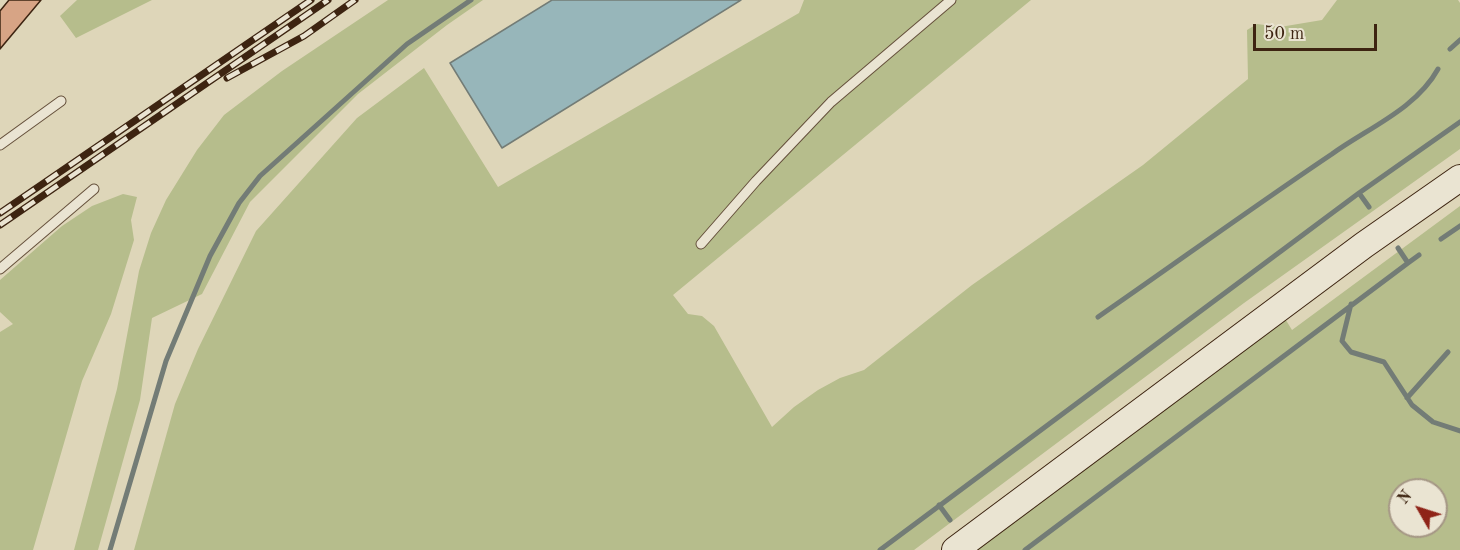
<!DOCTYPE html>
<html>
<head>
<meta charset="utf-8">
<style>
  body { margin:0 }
  #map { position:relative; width:1460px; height:550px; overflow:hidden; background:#ded6b9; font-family:"Old Standard TT",serif }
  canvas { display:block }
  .north { position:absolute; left:1388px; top:478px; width:60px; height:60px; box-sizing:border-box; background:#eae4d2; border:2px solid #a59785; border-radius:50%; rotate:309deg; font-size:16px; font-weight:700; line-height:24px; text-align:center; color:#3d2411 }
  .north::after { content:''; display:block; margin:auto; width:21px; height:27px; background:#8f2418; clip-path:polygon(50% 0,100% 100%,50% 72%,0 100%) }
  .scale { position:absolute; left:1253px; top:24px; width:124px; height:27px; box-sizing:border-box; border:3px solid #3d2411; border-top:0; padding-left:8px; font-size:18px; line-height:21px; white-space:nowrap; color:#3d2411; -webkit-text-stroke:4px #eae4d2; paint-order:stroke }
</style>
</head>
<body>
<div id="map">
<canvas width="1460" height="550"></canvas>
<div class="north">N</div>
<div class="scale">50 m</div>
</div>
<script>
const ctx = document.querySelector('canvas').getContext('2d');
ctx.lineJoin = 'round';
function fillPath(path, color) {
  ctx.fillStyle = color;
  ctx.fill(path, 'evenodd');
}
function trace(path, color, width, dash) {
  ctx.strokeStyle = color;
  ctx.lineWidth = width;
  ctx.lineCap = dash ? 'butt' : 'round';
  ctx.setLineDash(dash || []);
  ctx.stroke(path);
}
fillPath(new Path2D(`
  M77,0H152L76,38L60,16Z
  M388,0H483L447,25L358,94L250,202L202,294L152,318L140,400L98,550H74L117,389L139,271L151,233L166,200L197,150L224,115L282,71Z
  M804,0H1031L673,295L688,314L702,316L714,326L772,427L794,407L818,390L840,378L864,370L972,285L1143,165L1248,79L1247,30L1257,24L1280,27L1322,20L1337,0H1458L1460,3V149L1244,303L914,550H134L175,404L198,349L256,231L357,118L424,68L498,187L799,13Z
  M123,194L137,197L131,220L134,240L111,314L82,381L33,550H0V332L13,324L0,312V280L62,226L92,206Z
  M1460,206V550H974L1284,317L1292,330ZM1400,490H1436V526H1400Z`), '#b6bd8c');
const water = new Path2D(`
  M552,0H741L502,148L450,63Z`);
fillPath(water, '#97b6ba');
trace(water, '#737c76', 1.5);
trace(new Path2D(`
  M1450,49L1460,40
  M1359,193L1369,207
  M1441,239L1460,226
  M1408,263L1419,255
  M1351,304L1342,341L1351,352L1384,362L1412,405L1433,422L1460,431
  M1098,317C1176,263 1253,207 1332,154C1368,128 1416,109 1438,69
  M1407,398L1448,352
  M939,505L950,520
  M110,550L166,361L210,256L239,203L260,176L407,44L471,0
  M880,550L1359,193L1460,122
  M1025,550L1408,263L1398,248`), '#737c76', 5);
const building = new Path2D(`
  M9,0H41L0,49V11Z`);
fillPath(building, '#d7a485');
trace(building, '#3d2411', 1.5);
const lane = new Path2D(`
  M0,145L61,101
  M701,244L756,181L831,102L951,0
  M0,269L94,189`);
const secondary = new Path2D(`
  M955,550L1364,245L1460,178`);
trace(lane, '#65503b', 11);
trace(secondary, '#3d2411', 28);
trace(lane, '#eae4d2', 9);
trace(secondary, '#eae4d2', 26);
const rail = new Path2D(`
  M227,78L304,36L355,0
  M0,213L311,0
  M0,225L328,0`);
trace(rail, '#3d2411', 7);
trace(rail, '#eae4d2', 4.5, [14]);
</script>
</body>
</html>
